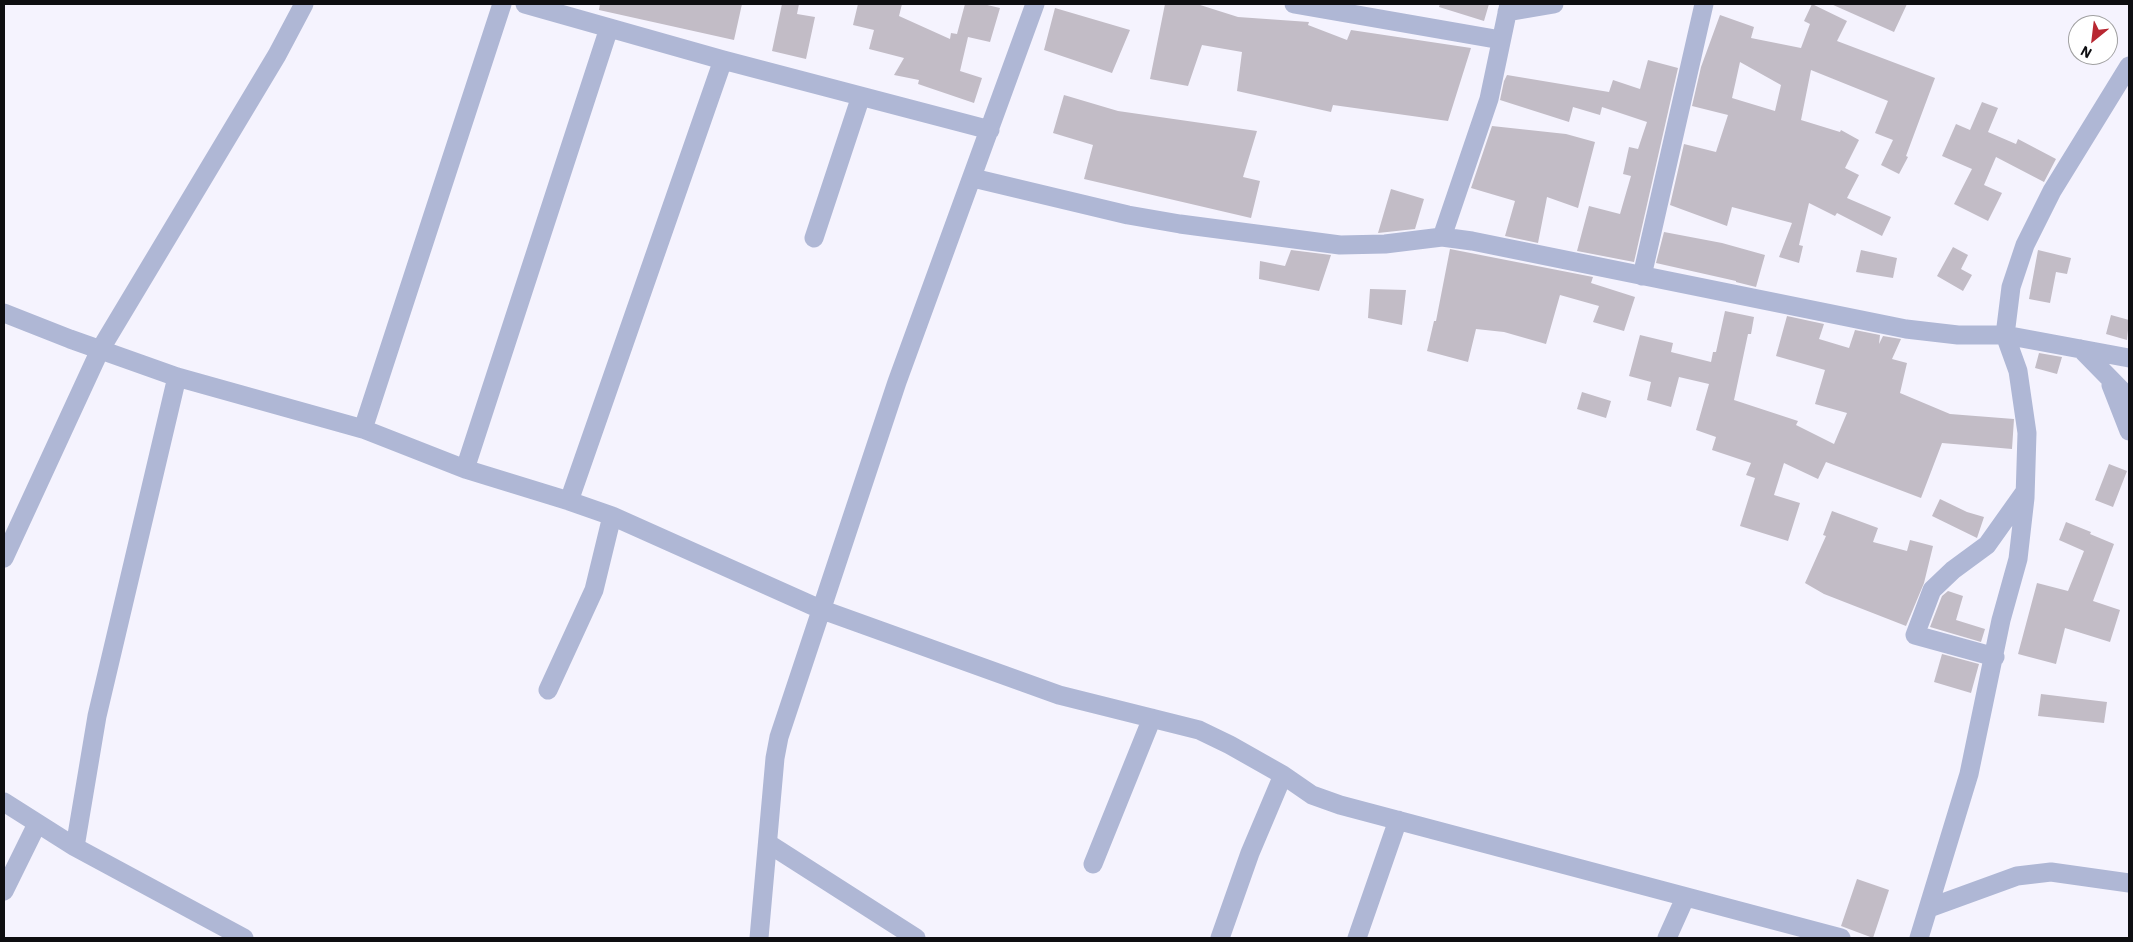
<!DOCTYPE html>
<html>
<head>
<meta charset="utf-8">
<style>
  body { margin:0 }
  #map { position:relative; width:2133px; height:942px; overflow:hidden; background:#f5f3fe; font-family:"IBM Plex Sans",sans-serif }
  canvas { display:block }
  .frame { position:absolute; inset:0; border:5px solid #0e0e11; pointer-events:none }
  .north { position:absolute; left:2068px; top:15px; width:50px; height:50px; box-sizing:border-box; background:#fff; border:1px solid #9f9fa0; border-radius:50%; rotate:209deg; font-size:14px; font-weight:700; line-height:20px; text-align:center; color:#0e0e11 }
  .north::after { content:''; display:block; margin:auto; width:18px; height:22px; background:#b82731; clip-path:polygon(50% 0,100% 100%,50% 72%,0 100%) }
</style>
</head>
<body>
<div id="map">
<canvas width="2133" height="942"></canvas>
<div class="frame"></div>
<div class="north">N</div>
</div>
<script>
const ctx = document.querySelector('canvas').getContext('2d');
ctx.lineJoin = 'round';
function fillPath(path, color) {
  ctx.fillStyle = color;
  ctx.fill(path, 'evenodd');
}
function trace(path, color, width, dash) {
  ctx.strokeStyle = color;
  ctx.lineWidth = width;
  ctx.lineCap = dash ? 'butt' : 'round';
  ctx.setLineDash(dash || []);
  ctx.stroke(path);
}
fillPath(new Path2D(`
  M600,4H742L734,40L599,10Z
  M782,4H799L797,14L815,17L806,59L772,51Z
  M858,4H902L899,16L950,39L951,33L957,34L965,4H983L1000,8L990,42L968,37L960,71L982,78L974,103L918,84L919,80L894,75L904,58L869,49L874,30L853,25Z
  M1165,4H1197L1238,17L1309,22L1308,25L1347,40L1351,30L1471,48L1448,121L1333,105L1331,112L1237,91L1242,52L1202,45L1188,86L1150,79Z
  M1440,4H1489L1484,21L1439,7Z
  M1812,4L1847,21L1837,41L1935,78L1906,156L1908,157L1899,174L1881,165L1893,140L1875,133L1888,101L1811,70L1801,120L1840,132L1841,130L1859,140L1845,168L1859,175L1847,198L1891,217L1882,236L1837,213L1835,216L1809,203L1799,245L1803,246L1799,263L1779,257L1792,223L1732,207L1727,226L1670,205L1684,144L1716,152L1728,115L1692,106L1701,67L1720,15L1754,27L1751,38L1801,48L1810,24L1804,21ZM1740,62L1781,85L1775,111L1732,98Z
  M1831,4H1907L1894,32Z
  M1055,8L1130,30L1112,73L1044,50Z
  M1648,60L1678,68L1634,262L1577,251L1589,206L1620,214L1631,176L1623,174L1629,147L1638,149L1647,122L1602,107L1600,115L1573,107L1569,122L1500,100L1504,81L1507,75L1609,92L1613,80L1640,89Z
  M1064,95L1118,111L1257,131L1243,177L1260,181L1251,218L1084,179L1093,145L1053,133Z
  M1982,102L1998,108L1988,132L2016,144L2018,139L2056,159L2044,182L1996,157L1984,185L2002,193L1988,221L1954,204L1972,169L1942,156L1956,124L1970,130Z
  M1492,126L1566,134L1595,142L1578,208L1547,197L1538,243L1505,236L1515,201L1471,188Z
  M1391,189L1424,199L1415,229L1378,233Z
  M1664,232L1722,243L1765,255L1756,287L1736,282V281L1656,263Z
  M1953,247L1968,255L1961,269L1972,275L1963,291L1937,276Z
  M1450,249L1593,277L1591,283L1635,297L1624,331L1593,322L1599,306L1560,295L1546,344L1504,332L1476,329L1468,362L1427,351L1434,321H1436Z
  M1291,250L1331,255L1319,291L1259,279L1260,261L1285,266Z
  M1861,250L1897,258L1893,278L1856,272Z
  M2038,250L2071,258L2067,274L2056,272L2050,303L2029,299Z
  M1370,289L1406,290L1402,325L1368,318Z
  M1725,311L1754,317L1751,334H1748L1734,400L1798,421L1796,425L1834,444L1847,413L1815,404L1825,370L1776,356L1787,316L1824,324L1819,339L1849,348L1855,330L1880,335L1879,344L1883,336L1901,339L1892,359L1907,363L1900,393L1950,414L2014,419L2012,449L1942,443L1921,498L1826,462L1818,479L1784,463L1774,495L1800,503L1788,541L1740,526L1755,478L1746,475L1751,463L1712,450L1716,437L1696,430L1709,384L1679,377L1671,407L1647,400L1651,382L1629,376L1640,335L1673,343L1671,352L1711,362L1713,352H1716Z
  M2111,315L2129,320L2127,340L2106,334Z
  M2039,353L2062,357L2057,374L2035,368Z
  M1582,392L1611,401L1606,418L1577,409Z
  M2109,464L2127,471L2113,507L2095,500Z
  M1940,499L1967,512L1984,517L1977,538L1932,516Z
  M1832,511L1878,528L1873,542L1907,551L1910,540L1933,546L1924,583L1906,626L1824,594L1805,583L1826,536L1823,535Z
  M2066,522L2091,532L2090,534L2114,544L2093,601L2120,610L2110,642L2065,628L2056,664L2018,654L2037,583L2068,591L2084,551L2059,540Z
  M1948,591L1963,596L1956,620L1985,629L1981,642L1930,627L1942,596Z
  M1942,654L1979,664L1971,693L1934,682Z
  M2041,694L2107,702L2104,723L2038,716Z
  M1857,879L1889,890L1873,938L1841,926Z`), '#c2bcc6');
trace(new Path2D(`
  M525,4L723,60L990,130
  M1294,4L1501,40
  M1507,12L1554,4
  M973,178L1128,215L1180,224L1340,245L1385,244L1442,237L1472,241L1906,329L1958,335H2005L2129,358
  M1442,237L1489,99L1509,4
  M814,238L861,96
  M1642,276L1704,4
  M4,313L70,339L177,377L363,429L465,469L569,501L612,516L820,609L1059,695L1199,730L1230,745L1283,775L1312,795L1340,805L1841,938
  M2081,349L2129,398
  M2111,385L2129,431
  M363,429L502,4
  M465,469L609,28
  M569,501L723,60
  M4,558L100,350L277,55L304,4
  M1995,657L1915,635L1932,590L1953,570L1987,545L2024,493
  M548,690L594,590L612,516
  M4,802L75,847L244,938
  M769,844L916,938
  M75,847L97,716L177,377
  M1093,864L1152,718
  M4,891L37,824
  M1929,908L2017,876L2051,872L2129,883
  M759,938L775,758L779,737L897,382L1035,4
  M1220,938L1250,853L1283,775
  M1357,938L1398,820
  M1667,938L1685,898
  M1919,938L1969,774L2001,620L2018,559L2025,498L2027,433L2018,371L2005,335L2011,287L2025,245L2052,191L2129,66`), '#afb7d5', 19);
</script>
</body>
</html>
